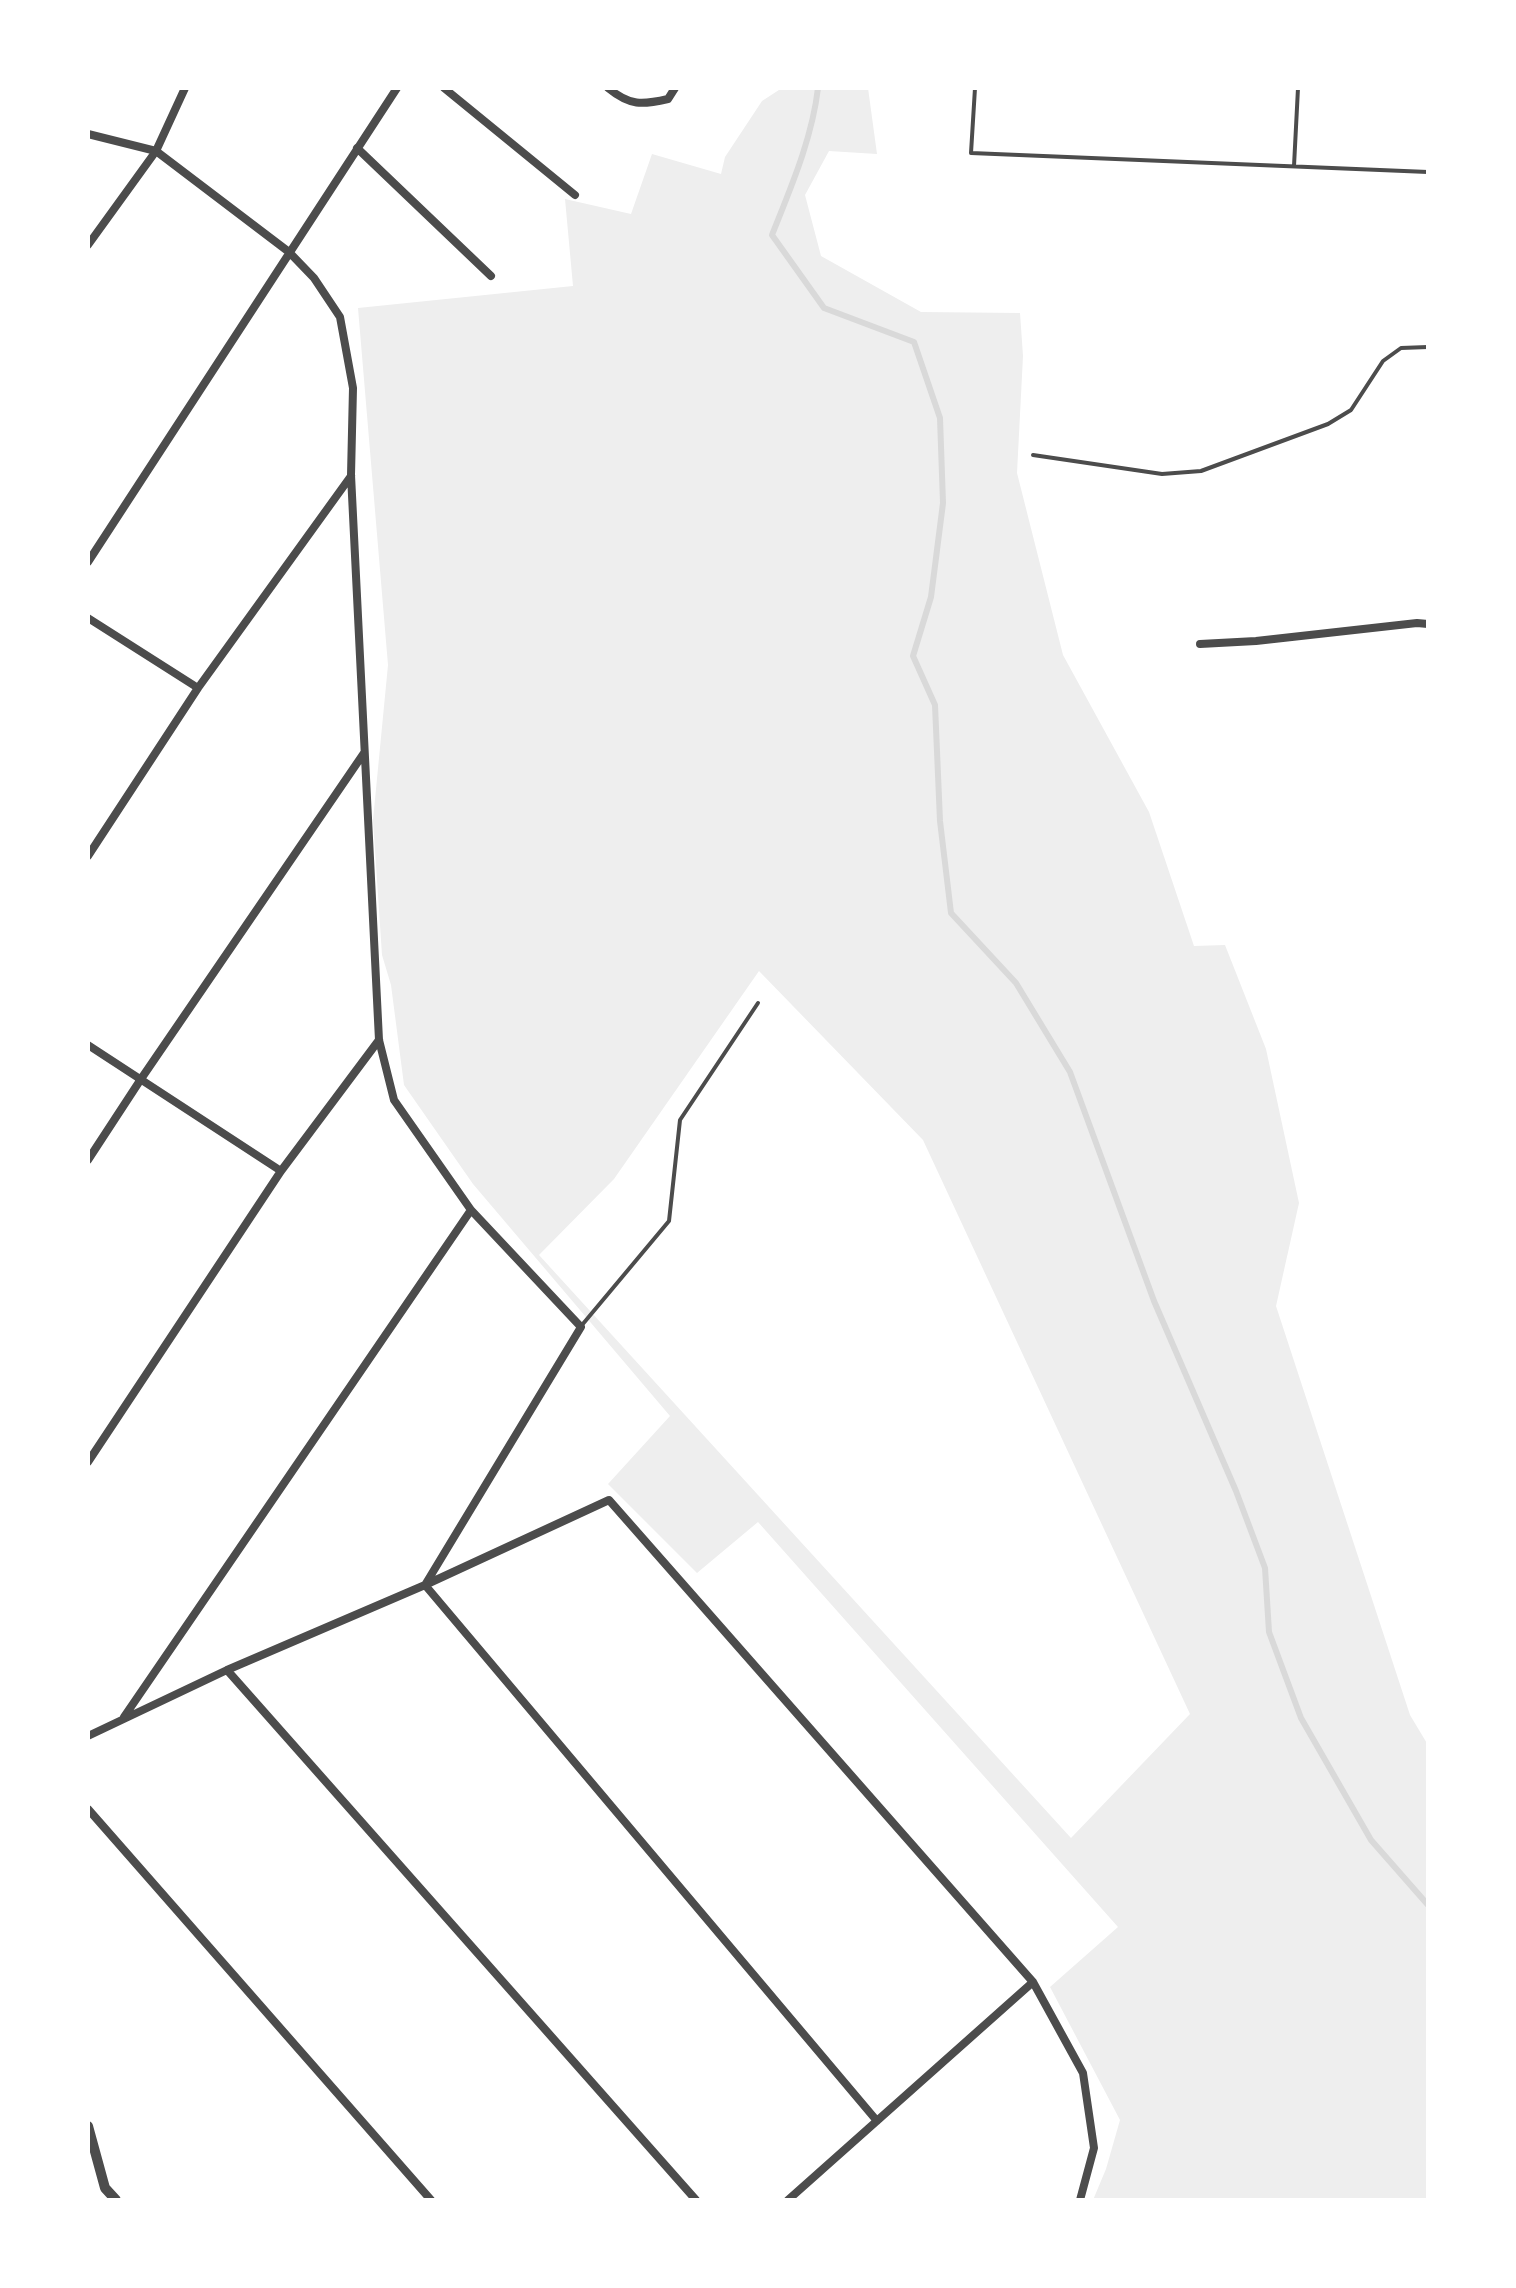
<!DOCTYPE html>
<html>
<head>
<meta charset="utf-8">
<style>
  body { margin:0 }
  #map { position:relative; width:1516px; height:2288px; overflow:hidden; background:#fff; font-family:Karla,sans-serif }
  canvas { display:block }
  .frame { position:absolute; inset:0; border:90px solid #fff; pointer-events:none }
</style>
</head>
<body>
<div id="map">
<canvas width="1516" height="2288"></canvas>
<div class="frame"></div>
</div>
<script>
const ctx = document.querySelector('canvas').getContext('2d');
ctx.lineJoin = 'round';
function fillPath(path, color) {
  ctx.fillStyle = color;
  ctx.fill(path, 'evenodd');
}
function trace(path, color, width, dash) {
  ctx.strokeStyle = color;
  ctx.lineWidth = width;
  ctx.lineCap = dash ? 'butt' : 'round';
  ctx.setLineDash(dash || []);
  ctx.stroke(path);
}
fillPath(new Path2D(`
  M782,88H868L877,154L829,151L805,195L821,256L921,312L1020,313L1023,356L1017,473L1063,655L1149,812L1194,946L1225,945L1266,1049L1299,1203L1276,1306L1410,1715L1428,1745V2200H1093L1106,2169L1120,2120L1050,1987L1118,1927L758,1522L697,1573L608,1484L670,1416L473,1184L404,1085L391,985L382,955L373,820L388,665L358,308L573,286L565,199L631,214L652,154L721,174L725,157L762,101ZM759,971L923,1140L1190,1714L1071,1838L539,1255L614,1179Z`), '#eee');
trace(new Path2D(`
  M818,88C812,139 791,187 772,235L824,308L914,342L940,418L943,503L931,597L913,656L935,705L940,821L951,913L1016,983L1070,1072L1154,1301L1236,1491L1265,1568L1269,1632L1301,1718L1371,1840L1428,1905`), '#d9d9d9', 6);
trace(new Path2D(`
  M975,88L971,153L1428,172
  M1294,166L1298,88
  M1033,455L1162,474L1201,471L1328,424L1351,410L1383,361L1401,348L1428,347
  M582,1325L669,1221L680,1120L758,1003`), '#4c4c4c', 4);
trace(new Path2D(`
  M444,88L575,195
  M608,88C630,106 642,105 668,99L675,88
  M88,134L156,151L289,252L314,278L340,317L353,388L351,475L379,1040L394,1100L471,1210L581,1327L425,1585
  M357,148L491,276
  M88,245L156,151L185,88
  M88,562L397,88
  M88,618L198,688
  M1200,644L1256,641L1417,623L1428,624
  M88,856L198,688L351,476
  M88,1045L281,1171
  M88,1160L141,1079L364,753
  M88,1462L281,1171L379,1040
  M425,1585L877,2121
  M227,1670L696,2200
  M124,1717L471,1210
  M88,1736L227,1670L425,1585L609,1500L1033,1982L1083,2073L1094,2148L1080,2200
  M88,1809L431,2200
  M788,2200L1033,1982`), '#4c4c4c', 8);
trace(new Path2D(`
  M88,2126L105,2188L116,2200`), '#4c4c4c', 10);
</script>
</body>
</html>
